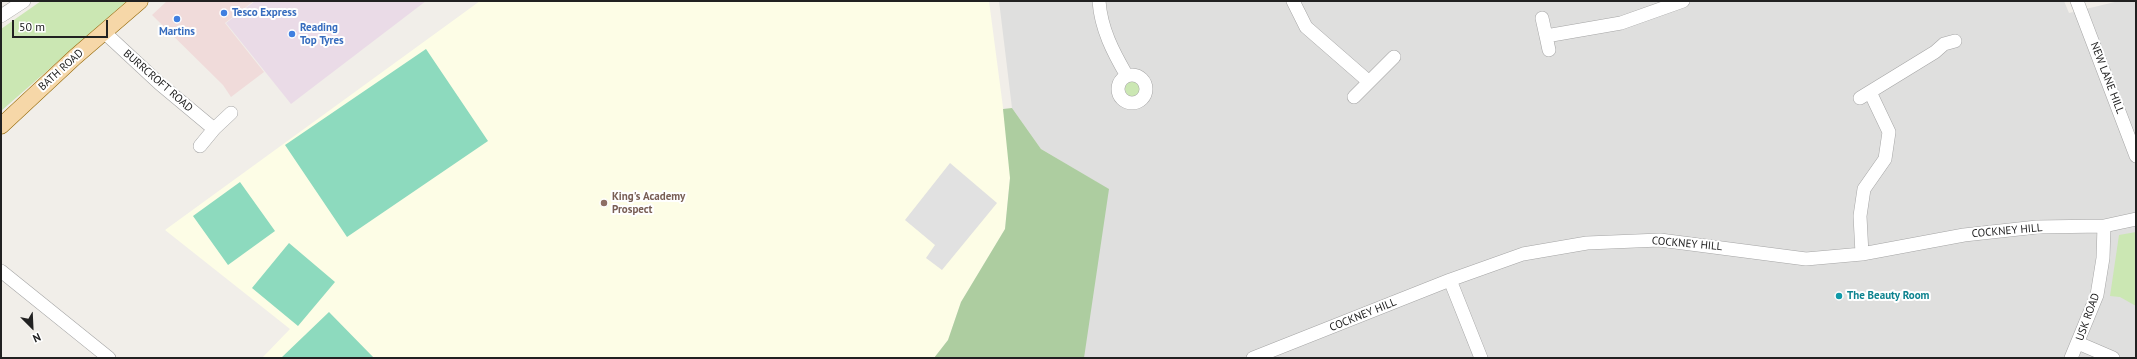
<!DOCTYPE html>
<html>
<head>
<meta charset="utf-8">
<style>
  body { margin:0 }
  #map { position:relative; width:2137px; height:359px; overflow:hidden; background:#f1eee9; font-family:"PT Sans",sans-serif }
  canvas { display:block }
  .frame { position:absolute; inset:0; border:2px solid #212121; pointer-events:none }
  .north { position:absolute; left:12px; top:307px; width:40px; height:40px; -webkit-text-stroke:3px #fff; paint-order:stroke; rotate:156deg; font-size:11px; font-weight:700; line-height:16px; text-align:center; color:#212121 }
  .north::after { content:''; display:block; margin:auto; width:14px; height:18px; background:#212121; clip-path:polygon(50% 0,100% 100%,50% 72%,0 100%) }
  .scale { position:absolute; left:12px; top:20px; width:96px; height:18px; box-sizing:border-box; border:2px solid #212121; border-top:0; padding-left:5px; font-size:12px; line-height:14px; white-space:nowrap; color:#212121; -webkit-text-stroke:3px #fff; paint-order:stroke }
</style>
</head>
<body>
<div id="map">
<canvas width="2137" height="359"></canvas>
<div class="frame"></div>
<div class="north">N</div>
<div class="scale">50 m</div>
</div>
<script>
const ctx = document.querySelector('canvas').getContext('2d');
ctx.lineJoin = 'round';
function fillPath(path, color) {
  ctx.fillStyle = color;
  ctx.fill(path, 'evenodd');
}
function trace(path, color, width, dash) {
  ctx.strokeStyle = color;
  ctx.lineWidth = width;
  ctx.lineCap = dash ? 'butt' : 'round';
  ctx.setLineDash(dash || []);
  ctx.stroke(path);
}
function label(font, color, halo, rows, align = 'center') {
  ctx.font = font + ' "PT Sans",sans-serif';
  ctx.lineWidth = 4;
  ctx.setLineDash([]);
  ctx.textBaseline = 'middle';
  ctx.strokeStyle = halo;
  ctx.fillStyle = color;
  for (const [text, x, y, turn = 0] of rows) {
    ctx.save();
    ctx.translate(x, y);
    ctx.rotate((+turn || 0) * Math.PI / 180);
    ctx.textAlign = isNaN(turn) ? turn : align;
    if (halo) ctx.strokeText(text, 0, 0);
    ctx.fillText(text, 0, 0);
    ctx.restore();
  }
}
fillPath(new Path2D(`
  M999,1H2064L2069,13L2119,1H2136V358H1083L1108,189L1041,149L1012,108Z`), '#dfdfde');
fillPath(new Path2D(`
  M167,1H254L225,23L264,72L231,97L223,85L152,15Z`), '#f0dbda');
fillPath(new Path2D(`
  M255,1H426L291,104L226,23Z`), '#eadbe7');
fillPath(new Path2D(`
  M480,1H989L1009,153L1010,178L1005,229L961,302L948,340L934,358H262L290,329L165,230Z`), '#fdfde6');
fillPath(new Path2D(`
  M41,1H127L1,111V29Z
  M1125 89a8 8 0 1 1 16 0a8 8 0 1 1-16 0Z
  M2136,232V306L2120,297L2110,296L2119,235Z`), '#cbe7b3');
fillPath(new Path2D(`
  M1012,108L1041,149L1109,189L1084,358H934L948,340L961,302L1005,229L1010,178L1003,109Z`), '#adcda0');
fillPath(new Path2D(`
  M426,49L488,141L347,237L285,145Z
  M240,182L275,231L228,265L193,216Z
  M289,243L335,282L298,326L252,288Z
  M329,312L374,358H281Z`), '#8ddabe');
fillPath(new Path2D(`
  M950,163L997,203L942,270L926,258L935,245L905,220Z`), '#e1e1e1');
const minor = new Path2D(`
  M1099,1C1101,29 1113,52 1127,76
  M1293,1L1306,27L1368,81
  M2077,1L2136,156
  M1,16L24,1
  M1542,18L1546,36
  M104,32L160,84L214,129L200,146
  M1549,50L1546,36L1621,23L1683,1
  M1118 89a14 14 0 1 1 28 0a14 14 0 1 1-28 0Z
  M1354,97L1394,57
  M1860,98L1935,52L1944,44L1955,41
  M214,129L231,113
  M1862,254L1860,216L1864,189L1885,159L1889,132L1870,92
  M1,271L109,358
  M1450,280L1481,358
  M2078,343L2113,358
  M1253,358L1450,280L1523,254L1587,243L1660,240L1806,259L1862,254L1964,235L2037,227L2104,226L2136,219
  M2071,358L2097,295L2103,258L2104,226`);
const major = new Path2D(`
  M1,126L75,57L140,1`);
trace(minor, '#a5a5a5', 14);
trace(major, '#956a0a', 17);
trace(minor, '#fff', 13);
trace(major, '#f6d7a8', 16);
for (const [x, y, r, color] of [
  [224,13,4,"#3f7fe0"],
  [177,19,4,"#3f7fe0"],
  [292,34,4,"#3f7fe0"],
  [604,203,4,"#8d6e63"],
  [1839,296,4,"#0f9aa8"]
]) {
  const dot = new Path2D();
  dot.arc(x, y, r, 0, 2 * Math.PI);
  ctx.fillStyle = color;
  ctx.fill(dot);
  trace(dot, '#fff', 1.5);
}
label('bold 11px', '#366cbe', '#fff', [
  ["Tesco Express",232,13],
  ["Reading",300,28],
  ["Top Tyres",300,41],
  ["Martins",177,32,"center"]
], 'left');
label('11px', '#212121', '#fff', [
  ["BATH ROAD",61,70,-42],
  ["NEW LANE HILL",2107,78,69],
  ["BURRCROFT ROAD",158,81,41],
  ["COCKNEY HILL",2007,231,-5],
  ["COCKNEY HILL",1687,244,5],
  ["COCKNEY HILL",1363,315,-22],
  ["USK ROAD",2088,317,-70]
]);
label('bold 11px', '#785e54', '#fff', [
  ["King's Academy",612,197],
  ["Prospect",612,210]
], 'left');
label('bold 11px', '#0d838f', '#fff', [
  ["The Beauty Room",1847,296]
], 'left');
</script>
</body>
</html>
